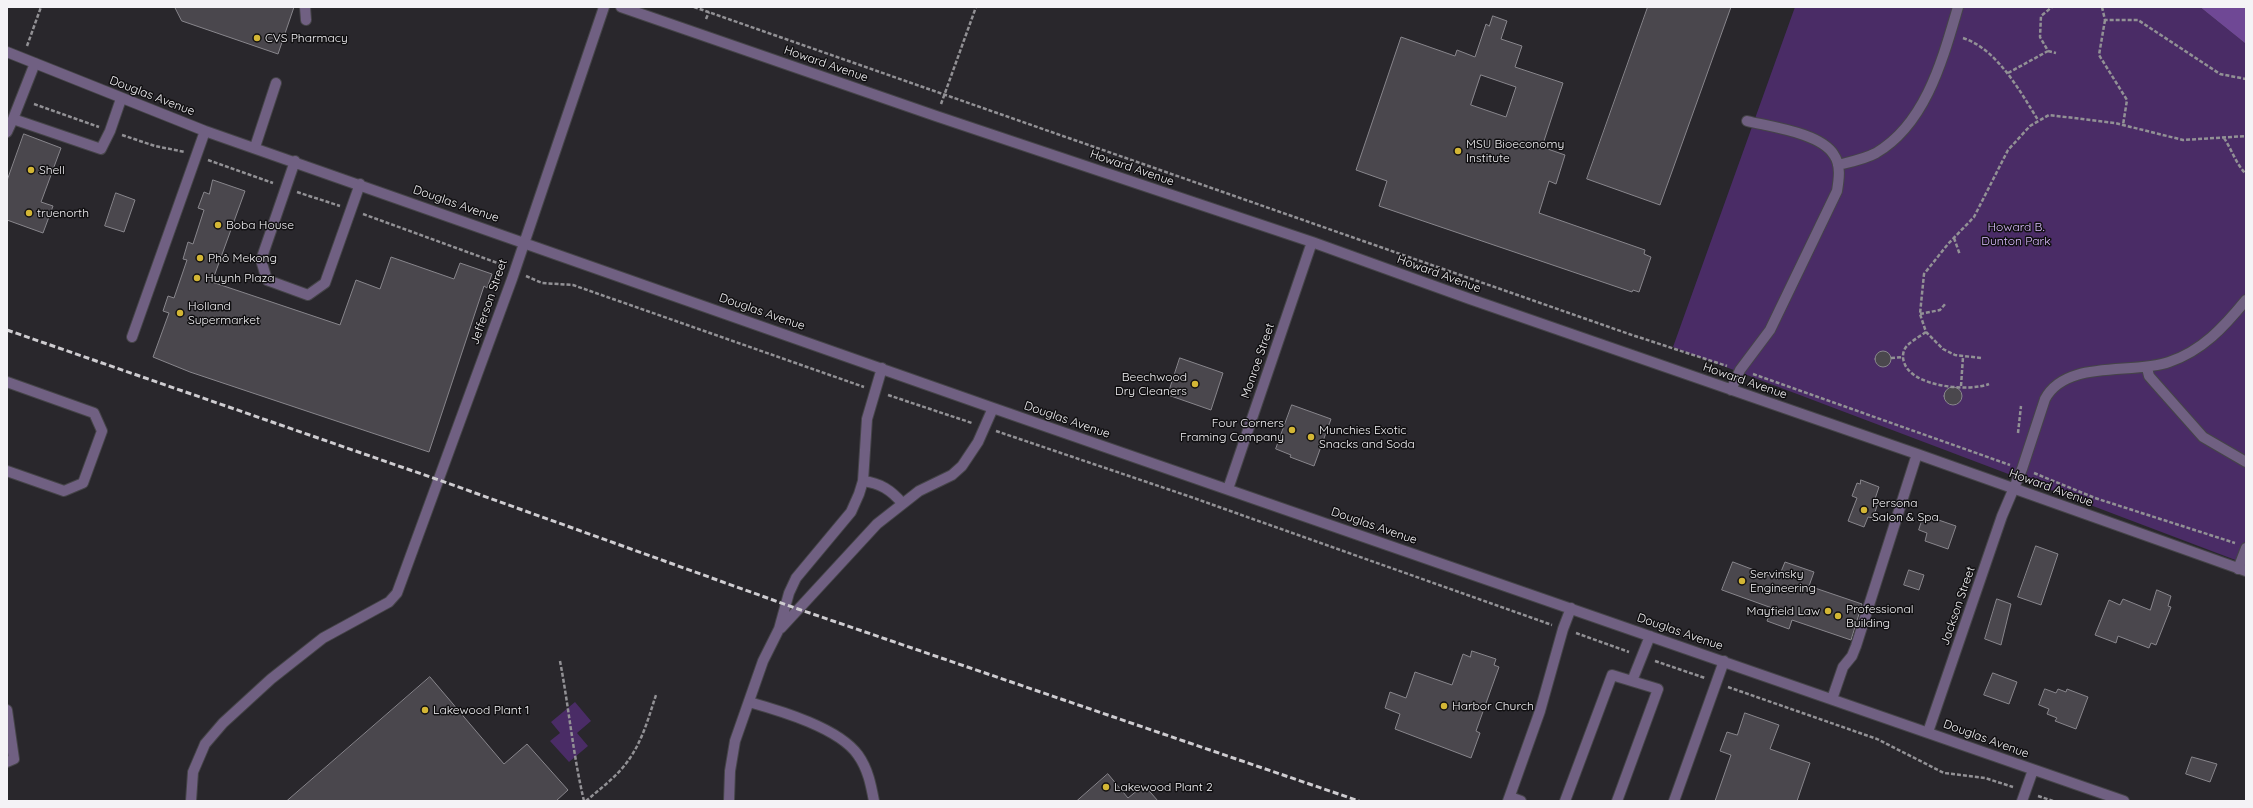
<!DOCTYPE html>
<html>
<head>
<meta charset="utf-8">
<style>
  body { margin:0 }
  #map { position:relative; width:2253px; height:808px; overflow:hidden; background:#29272c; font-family:Quicksand,sans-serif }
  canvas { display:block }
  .frame { position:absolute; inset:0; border:8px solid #f4f3f6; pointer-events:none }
</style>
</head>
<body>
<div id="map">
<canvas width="2253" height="808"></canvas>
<div class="frame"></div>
</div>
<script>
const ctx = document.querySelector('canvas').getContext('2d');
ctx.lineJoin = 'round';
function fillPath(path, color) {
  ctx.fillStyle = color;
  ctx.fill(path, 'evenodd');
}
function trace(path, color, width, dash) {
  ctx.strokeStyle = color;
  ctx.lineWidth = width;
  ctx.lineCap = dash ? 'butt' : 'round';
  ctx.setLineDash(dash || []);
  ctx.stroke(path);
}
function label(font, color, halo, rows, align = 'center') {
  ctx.font = font + ' Quicksand,sans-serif';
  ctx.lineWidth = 3;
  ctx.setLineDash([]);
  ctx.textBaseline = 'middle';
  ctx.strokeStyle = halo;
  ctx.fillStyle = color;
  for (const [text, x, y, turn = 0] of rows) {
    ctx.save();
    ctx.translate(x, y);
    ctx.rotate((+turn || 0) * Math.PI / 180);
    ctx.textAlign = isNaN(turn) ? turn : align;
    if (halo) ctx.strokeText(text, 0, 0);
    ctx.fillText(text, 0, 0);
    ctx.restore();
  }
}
fillPath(new Path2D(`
  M1795,7H2200L2246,44V564L1673,347Z
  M575,702L591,721L577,733L588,746L569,762L550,741L560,733L551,722Z`), '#4a2c66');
fillPath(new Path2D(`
  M2200,7H2246V44Z`), '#6f4895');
const building = new Path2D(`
  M175,7H294L278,54L182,21Z
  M1648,7H1731L1660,205L1587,179Z
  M1493,16L1507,21L1501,39L1522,46L1515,67L1563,83L1542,147L1565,155L1556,184L1549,181L1539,213L1645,250L1644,254L1651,257L1639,292L1633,290L1632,292L1379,206L1387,181L1356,170L1401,37L1455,56L1457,50L1475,57L1486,24L1489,26ZM1481,75L1516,87L1506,117L1471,105Z
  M24,134L61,148L41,202L53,206L43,233L7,220V181Z
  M213,180L245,191L212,282L340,325L356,280L380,289L391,257L454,279L460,263L492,274L487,288L484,286L429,452L190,372L153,357L169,313L163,311L168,296L174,298L187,260L183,259L188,242L193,244L204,210L198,208L204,192L209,194Z
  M116,193L135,200L124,232L105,226Z
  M1875 359a8 8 0 1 1 16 0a8 8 0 1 1-16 0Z
  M1180,358L1223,373L1211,410L1168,395Z
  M1944 396a9 9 0 1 1 18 0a9 9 0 1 1-18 0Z
  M1292,405L1331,419L1314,466L1290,457L1291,455L1276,449Z
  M1861,480L1879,487L1874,502L1878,503L1873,518L1868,517L1864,527L1848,521L1857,498L1852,496L1857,483L1860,484Z
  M1924,515L1956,526L1948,549L1925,541L1927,533L1919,530Z
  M2036,546L2058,554L2041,605L2018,597Z
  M1733,562L1778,579L1785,562L1814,572L1809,586L1862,604L1851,640L1792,620L1789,629L1767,621L1772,608L1722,590Z
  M1909,570L1924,575L1919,590L1904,585Z
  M2157,590L2171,596L2168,606L2171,607L2156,645L2151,643L2149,648L2118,636L2116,643L2095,635L2109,600L2120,605L2123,599L2150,610Z
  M1997,599L2011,604L2001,645L1985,639Z
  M1472,651L1496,659L1494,665L1499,667L1476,731L1480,733L1471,758L1395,729L1400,714L1385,708L1390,692L1406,698L1415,672L1452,685L1463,654L1470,657Z
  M1993,673L2017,682L2009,704L1984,695Z
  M430,677L504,764L527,744L568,790L556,801H287Z
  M2045,689L2056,693L2058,689L2066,692L2067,689L2088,697L2076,729L2055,721L2057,718L2047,714L2049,709L2039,705Z
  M1745,713L1779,725L1770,749L1810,763L1797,801H1715L1731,755L1720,751L1727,732L1737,735Z
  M2192,757L2217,764L2210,782L2186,774Z
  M1108,774L1128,798L1144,785L1158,801H1077Z`);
fillPath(building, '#4a474d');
trace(building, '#88868c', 1);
const minor = new Path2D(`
  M305,7L306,20
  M621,7L936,116L1312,242L1470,299L1917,454L2246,571
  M7,52L205,131L993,408L2124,801
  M13,119L35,63
  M7,132L13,119L101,149L110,131L121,99
  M255,147L276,83
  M295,161L261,260L267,280L308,295L325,283L360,184
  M1838,165C1850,162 1865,159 1876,153C1926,124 1943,58 1958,7
  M132,337L205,131
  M2147,368L2149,376L2156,384L2203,437L2246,462
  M7,382L94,413L102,431L83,483L64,491L7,471
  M1731,390L1740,370L1770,330L1837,191C1839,179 1841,165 1834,155C1821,133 1771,127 1747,121
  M863,481C880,483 891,490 902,503
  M1228,489L1312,242
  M2238,569L2246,548
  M781,628L877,524L919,491L952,475L962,466L978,442L993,408
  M1632,681L1650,636
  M1832,699L1843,667L1852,656L1856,646L1917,454
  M749,702C781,711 839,728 858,755C868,769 871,785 874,801
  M7,710L14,759L7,762
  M1928,732L2002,516L2022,469L2045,399C2066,359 2132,375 2169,362C2202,351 2224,327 2246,300
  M1510,797L1521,801
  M191,801L193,772L205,744L223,723L271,679L323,638L389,602L397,593L512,279L604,7
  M729,801L730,771L735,741L763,661L779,629L789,593L796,578L851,512L859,494L863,481L867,419L882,368
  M1508,801L1540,711L1563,629L1571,608
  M1565,801L1612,675L1658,689L1617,801
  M1674,801L1724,661
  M2022,801L2033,770`);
trace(minor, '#454448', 12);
trace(new Path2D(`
  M694,7L1629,334L1727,366
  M2102,7L2105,20H2138L2220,74L2246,79
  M706,19L709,12
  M2105,20L2099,55L2127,100L2123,125
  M1963,38C1997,49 2020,91 2038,120
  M27,46L41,7
  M2048,51L2056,53
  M2008,73L2048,51L2040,37L2041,16L2052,7
  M34,104L99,127
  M941,104L976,7
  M122,135L155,146L185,152
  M2224,138C2232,150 2236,164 2246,174
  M208,160L273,183
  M297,192L340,206
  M363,214L503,265
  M1954,238L1960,255
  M526,276L542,283L573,285L864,387
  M1920,314L1940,310L1946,303
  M1926,332C1919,337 1911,341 1906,347C1903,351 1902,357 1904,362C1911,387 1969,392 1989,384
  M1891,358L1903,357
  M1981,358L1955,355L1943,349L1926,332L1920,314L1924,274L1948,244L1974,217L2008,150L2030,126L2049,115L2115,123L2183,140L2246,136
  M1753,374L2010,465
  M1961,386L1963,357
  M888,395L972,423
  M996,431L1188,496L1552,625
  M2018,433L2021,406
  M2034,473L2095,498L2235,543
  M1576,633L1629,652
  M560,661C569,708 573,755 584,801
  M1655,661L1705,678
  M1728,687L1877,739L1944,773L1985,778L2013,787
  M2038,796L2053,801
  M586,801C601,788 619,775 630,758C643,739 649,716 656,695`), '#929195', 2.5, [4, 2]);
trace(minor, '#706082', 10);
trace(new Path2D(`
  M7,330L439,480L798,609L1359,801`), '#ceccd0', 3, [6, 3]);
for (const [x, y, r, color] of [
  [257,38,4,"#d3b635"],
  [1458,151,4,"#d3b635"],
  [31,170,4,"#d3b635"],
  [29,213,4,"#d3b635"],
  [218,225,4,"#d3b635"],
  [200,258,4,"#d3b635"],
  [197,278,4,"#d3b635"],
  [180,313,4,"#d3b635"],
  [1195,384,4,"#d3b635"],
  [1292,430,4,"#d3b635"],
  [1311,437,4,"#d3b635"],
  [1864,510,4,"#d3b635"],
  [1742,581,4,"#d3b635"],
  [1828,611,4,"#d3b635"],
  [1838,616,4,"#d3b635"],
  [1444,706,4,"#d3b635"],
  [425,710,4,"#d3b635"],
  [1106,787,4,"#d3b635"]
]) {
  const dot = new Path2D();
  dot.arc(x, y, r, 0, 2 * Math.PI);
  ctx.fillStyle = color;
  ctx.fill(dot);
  trace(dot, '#111012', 1.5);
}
label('12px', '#f4f3f6', '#111012', [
  ["CVS Pharmacy",265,38],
  ["MSU Bioeconomy",1466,144],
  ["Institute",1466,158],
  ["Shell",39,170],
  ["truenorth",37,213],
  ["Boba House",226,225],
  ["Phô Mekong",208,258],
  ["Huynh Plaza",205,278],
  ["Holland",188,306],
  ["Supermarket",188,320],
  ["Beechwood",1187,377,"right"],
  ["Dry Cleaners",1187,391,"right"],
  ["Four Corners",1284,423,"right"],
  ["Framing Company",1284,437,"right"],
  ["Munchies Exotic",1319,430],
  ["Snacks and Soda",1319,444],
  ["Persona",1872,503],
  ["Salon & Spa",1872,517],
  ["Servinsky",1750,574],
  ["Engineering",1750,588],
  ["Professional",1846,609],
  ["Building",1846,623],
  ["Mayfield Law",1820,611,"right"],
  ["Harbor Church",1452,706],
  ["Lakewood Plant 1",433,710],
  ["Lakewood Plant 2",1114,787]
], 'left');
label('12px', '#f4f3f6', '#111012', [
  ["Howard Avenue",826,64,19],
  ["Douglas Avenue",152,96,21],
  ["Howard Avenue",1132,168,19],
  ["Douglas Avenue",456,204,19],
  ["Howard Avenue",1439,274,20],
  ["Jefferson Street",489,302,-71],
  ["Douglas Avenue",762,312,19],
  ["Monroe Street",1258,361,-71],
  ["Howard Avenue",1745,381,19],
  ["Douglas Avenue",1067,420,19],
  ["Howard Avenue",2051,488,20],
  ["Douglas Avenue",1374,526,19],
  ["Jackson Street",1958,606,-71],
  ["Douglas Avenue",1680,632,19],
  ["Douglas Avenue",1986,739,20]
]);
label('12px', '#dcbeff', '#111012', [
  ["Howard B.",2016,227],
  ["Dunton Park",2016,241]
]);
</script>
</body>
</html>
